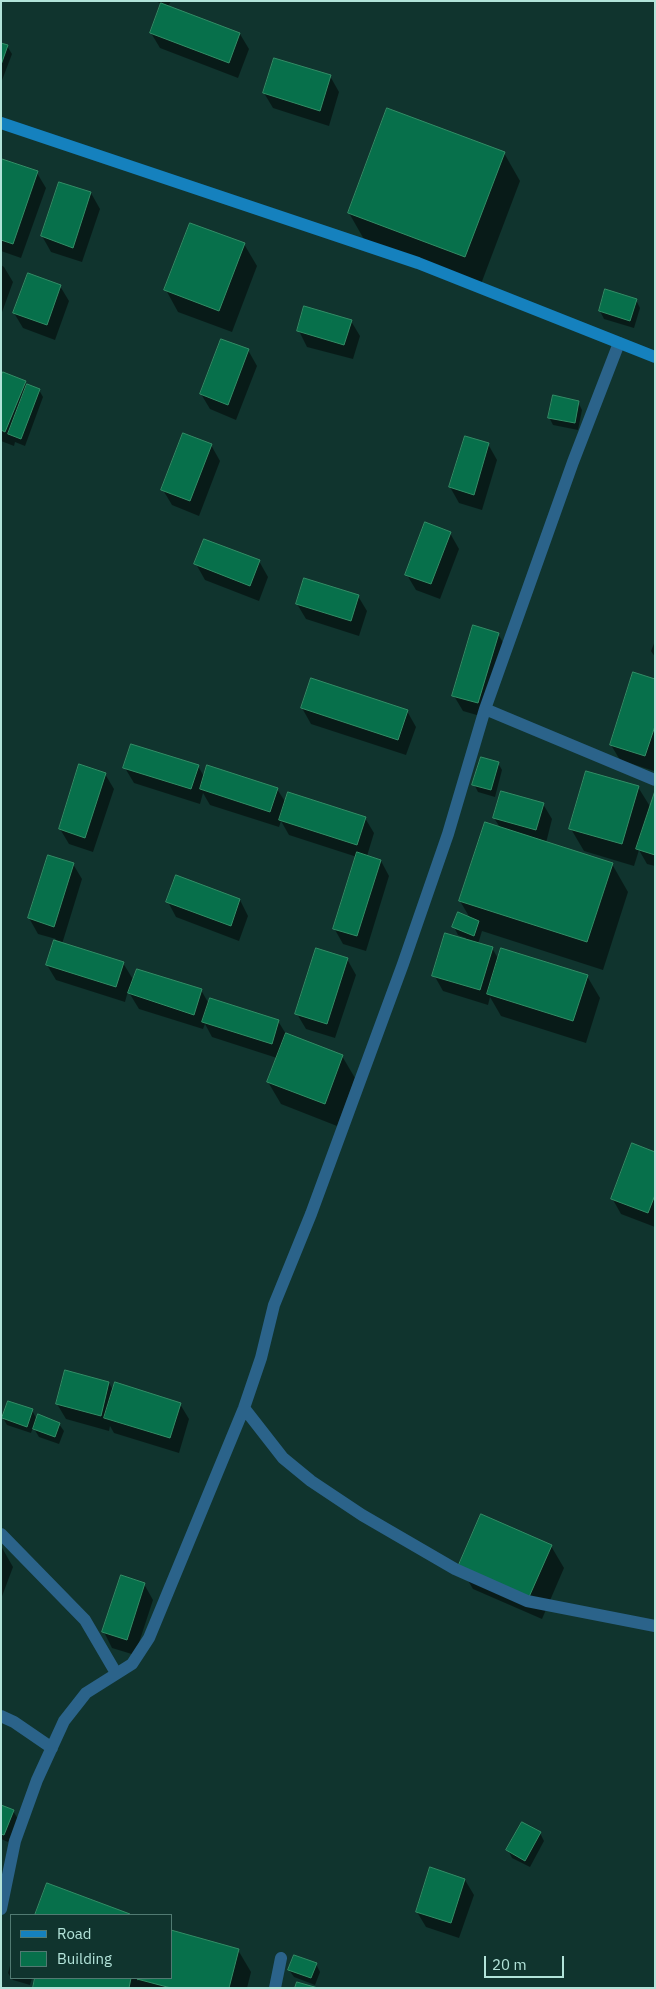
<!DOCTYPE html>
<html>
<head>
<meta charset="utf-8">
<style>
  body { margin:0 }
  #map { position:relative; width:656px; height:1989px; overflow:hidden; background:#10342e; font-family:"IBM Plex Sans",sans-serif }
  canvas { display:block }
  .frame { position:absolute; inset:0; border:2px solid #b2e3d9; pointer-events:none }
  .legend { position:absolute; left:10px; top:1914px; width:162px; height:65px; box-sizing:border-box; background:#10342e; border:1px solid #517a72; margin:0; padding:6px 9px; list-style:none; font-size:15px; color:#b2e3d9 }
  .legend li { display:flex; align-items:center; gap:10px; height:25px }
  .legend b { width:25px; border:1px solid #517a72 }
  .scale { position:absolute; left:484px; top:1956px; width:80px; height:22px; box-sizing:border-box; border:2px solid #b2e3d9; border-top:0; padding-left:6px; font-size:15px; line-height:18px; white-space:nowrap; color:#b2e3d9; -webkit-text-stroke:4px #10342e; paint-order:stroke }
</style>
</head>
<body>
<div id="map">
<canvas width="656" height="1989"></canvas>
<div class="frame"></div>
<ul class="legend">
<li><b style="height:6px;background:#1581be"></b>Road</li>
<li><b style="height:14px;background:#07704b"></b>Building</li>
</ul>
<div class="scale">20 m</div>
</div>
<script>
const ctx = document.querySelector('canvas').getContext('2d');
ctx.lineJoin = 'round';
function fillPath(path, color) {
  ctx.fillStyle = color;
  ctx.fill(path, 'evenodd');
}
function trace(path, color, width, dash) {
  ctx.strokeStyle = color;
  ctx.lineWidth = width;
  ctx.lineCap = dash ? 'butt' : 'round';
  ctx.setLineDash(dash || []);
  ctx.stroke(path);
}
fillPath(new Path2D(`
  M155,1H171L168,7L240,34L249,49L238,78L160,48L151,33L162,4Z
  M1,44L7,46L12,54L1,83Z
  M330,76L339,92L329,126L273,108L264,93Z
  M504,153L520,181L481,284L365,241L349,213Z
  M3,161L37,173L46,188L21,258L1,251V166Z
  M60,183L91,193L100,209L82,262L51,252L42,236Z
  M244,244L257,266L232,332L178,312L166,290Z
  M1,265L4,267L13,282L1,315Z
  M60,286L69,301L55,340L23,328L14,313Z
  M636,300L640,308L634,328L604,319L600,311Z
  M351,321L360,336L353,359L307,347L299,331Z
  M248,350L257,366L236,420L210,409L201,394Z
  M1,379L25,382L26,385L39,390L43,397L25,446L15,442L14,446L1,441Z
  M578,402L582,410L578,430L553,425L549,417Z
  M488,444L497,460L482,510L459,503L450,487Z
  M211,445L220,461L199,516L172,505L163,490Z
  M450,533L459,549L440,599L416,590L407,575Z
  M259,561L268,577L259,601L205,580L196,564Z
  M358,596L367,611L359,636L306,619L297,604Z
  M498,634L507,649L487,718L463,711L454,696Z
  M655,641V657L651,651Z
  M655,680V768L654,771L620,760L611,745Z
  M302,708L407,711L416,727L406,755L311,724Z
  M498,763L502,770L495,797L478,792L474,784Z
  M198,766L205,778L277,789L286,803L365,818L374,833L367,856L381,861L389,876L366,951L343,944L334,928L357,857L289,835L281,821L279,827L210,805L203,793L200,804L134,783L125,768Z
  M105,774L114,789L93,852L69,844L60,829Z
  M638,787L651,808L655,795V866L647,864L639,850L634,866L584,851L571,829Z
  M543,804L552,819L546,843L612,864L628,892L603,970L482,931L478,944L492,948L499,960L587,976L600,998L586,1043L501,1016L490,997L488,1005L443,991L434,975L466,940V938L458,935L454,927L470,918L460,901L501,829L494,818Z
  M73,864L82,879L62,944L123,963L134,981L201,990L209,1004L278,1021L286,1034L342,1056L355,1078L337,1126L281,1104L268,1082L277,1058L212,1037L205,1024L203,1029L139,1009L128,991L125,1002L56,980L47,965L56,939L38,934L29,918Z
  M240,900L248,916L239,941L176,917L168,902Z
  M347,959L356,975L335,1038L306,1029L297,1014Z
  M655,1153V1227L621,1214L612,1198Z
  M109,1383L114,1392L180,1404L189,1419L179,1453L114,1433L110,1426L109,1431L66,1419L57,1404Z
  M32,1410L37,1420L59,1424L64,1431L59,1444L39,1437L33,1427L31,1433L7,1425L3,1418Z
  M1,1546L13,1567L1,1599Z
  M551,1546L564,1568L542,1619L473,1589L460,1567Z
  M144,1584L153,1600L135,1655L112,1648L104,1632Z
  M1,1807L13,1811L18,1819L8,1842L1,1839Z
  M540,1833L544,1841L530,1867L512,1858L508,1850Z
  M465,1880L474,1895L459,1938L426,1927L417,1912Z
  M47,1884L129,1915H36Z
  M238,1950L251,1972L247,1988H35L37,1978H136L138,1981L139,1978H171Z
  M11,1962V1978L8,1973Z
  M316,1964L320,1972L315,1985L294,1977L289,1970Z
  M11,1978H32L30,1985L13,1980Z`), '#0007');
const building = new Path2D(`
  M161,3L240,33L229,63L150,33Z
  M1,43L8,45L1,65Z
  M274,58L331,75L320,111L263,93Z
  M387,108L505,152L465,257L348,213Z
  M2,159L38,171L13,244L1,240Z
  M59,182L91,192L73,248L41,236Z
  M190,223L245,243L219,311L164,290Z
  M28,273L61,285L47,325L13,313Z
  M605,289L637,299L630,321L599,311Z
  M304,306L352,320L344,345L297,331Z
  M221,339L249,349L228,405L200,394Z
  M3,372L26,381L5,432L1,430V376Z
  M27,384L40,389L21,439L8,434Z
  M553,395L579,401L575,423L548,418Z
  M183,433L212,444L190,501L161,490Z
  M465,436L489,443L474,495L449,487Z
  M425,522L451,532L431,584L405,575Z
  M204,539L260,560L250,586L194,564Z
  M304,578L359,595L351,621L296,604Z
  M473,625L499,633L478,703L452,696Z
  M633,672L655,679V726L645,756L610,745Z
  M311,678L408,710L398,740L301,708Z
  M131,744L199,765L191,789L123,768Z
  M481,757L499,762L491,790L472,785Z
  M79,764L106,773L85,838L59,829Z
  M207,765L278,788L270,812L200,789Z
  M586,771L639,786L622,844L569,829Z
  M501,791L544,803L536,830L493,818Z
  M655,791V855L636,849Z
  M288,792L366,817L357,845L279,820Z
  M485,822L613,863L587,942L459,901Z
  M357,852L381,860L357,936L333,929Z
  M48,855L74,863L54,927L28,918Z
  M176,875L240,899L231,926L166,902Z
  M458,912L479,921L474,936L452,927Z
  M445,933L493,947L480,990L432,976Z
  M54,940L124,962L116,987L46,965Z
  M316,948L348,958L327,1024L295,1014Z
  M501,948L588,975L573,1021L487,994Z
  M137,969L202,989L194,1015L128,993Z
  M210,998L279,1020L272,1044L202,1022Z
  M286,1033L343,1055L325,1104L267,1082Z
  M632,1143L655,1152V1195L648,1213L611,1199Z
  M65,1370L109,1382L101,1416L56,1404Z
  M115,1382L181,1403L170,1438L104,1418Z
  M8,1401L33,1409L27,1427L2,1418Z
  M38,1414L60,1423L55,1437L33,1429Z
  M481,1514L552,1545L529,1597L458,1567Z
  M121,1575L145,1583L127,1640L102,1632Z
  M1,1805L14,1810L4,1835L1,1834Z
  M522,1822L541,1832L525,1861L506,1850Z
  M430,1867L465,1879L451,1923L416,1912Z
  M47,1883L130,1914L129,1915H35Z
  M171,1930L239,1949L229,1988H171L137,1979L171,1978Z
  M294,1955L317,1963L311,1978L288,1970Z
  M35,1978H131L129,1988H33Z
  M297,1982L318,1988H295Z`);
fillPath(building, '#07704b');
trace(building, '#338d66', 1);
trace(new Path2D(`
  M485,709L655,780
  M244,1408L283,1458L311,1481L362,1515L455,1569L527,1601L655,1626
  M1,1534L85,1620L116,1673
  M1,1716L14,1722L52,1748
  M1,1909L15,1841L37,1780L64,1721L86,1693L132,1664L149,1638L244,1408L261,1358L274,1305L311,1214L403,964L448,834L485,709L573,462L619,343
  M275,1988L281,1958`), '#2b638a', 12);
trace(new Path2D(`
  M1,123L418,263L655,357`), '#1581be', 12);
</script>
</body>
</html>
